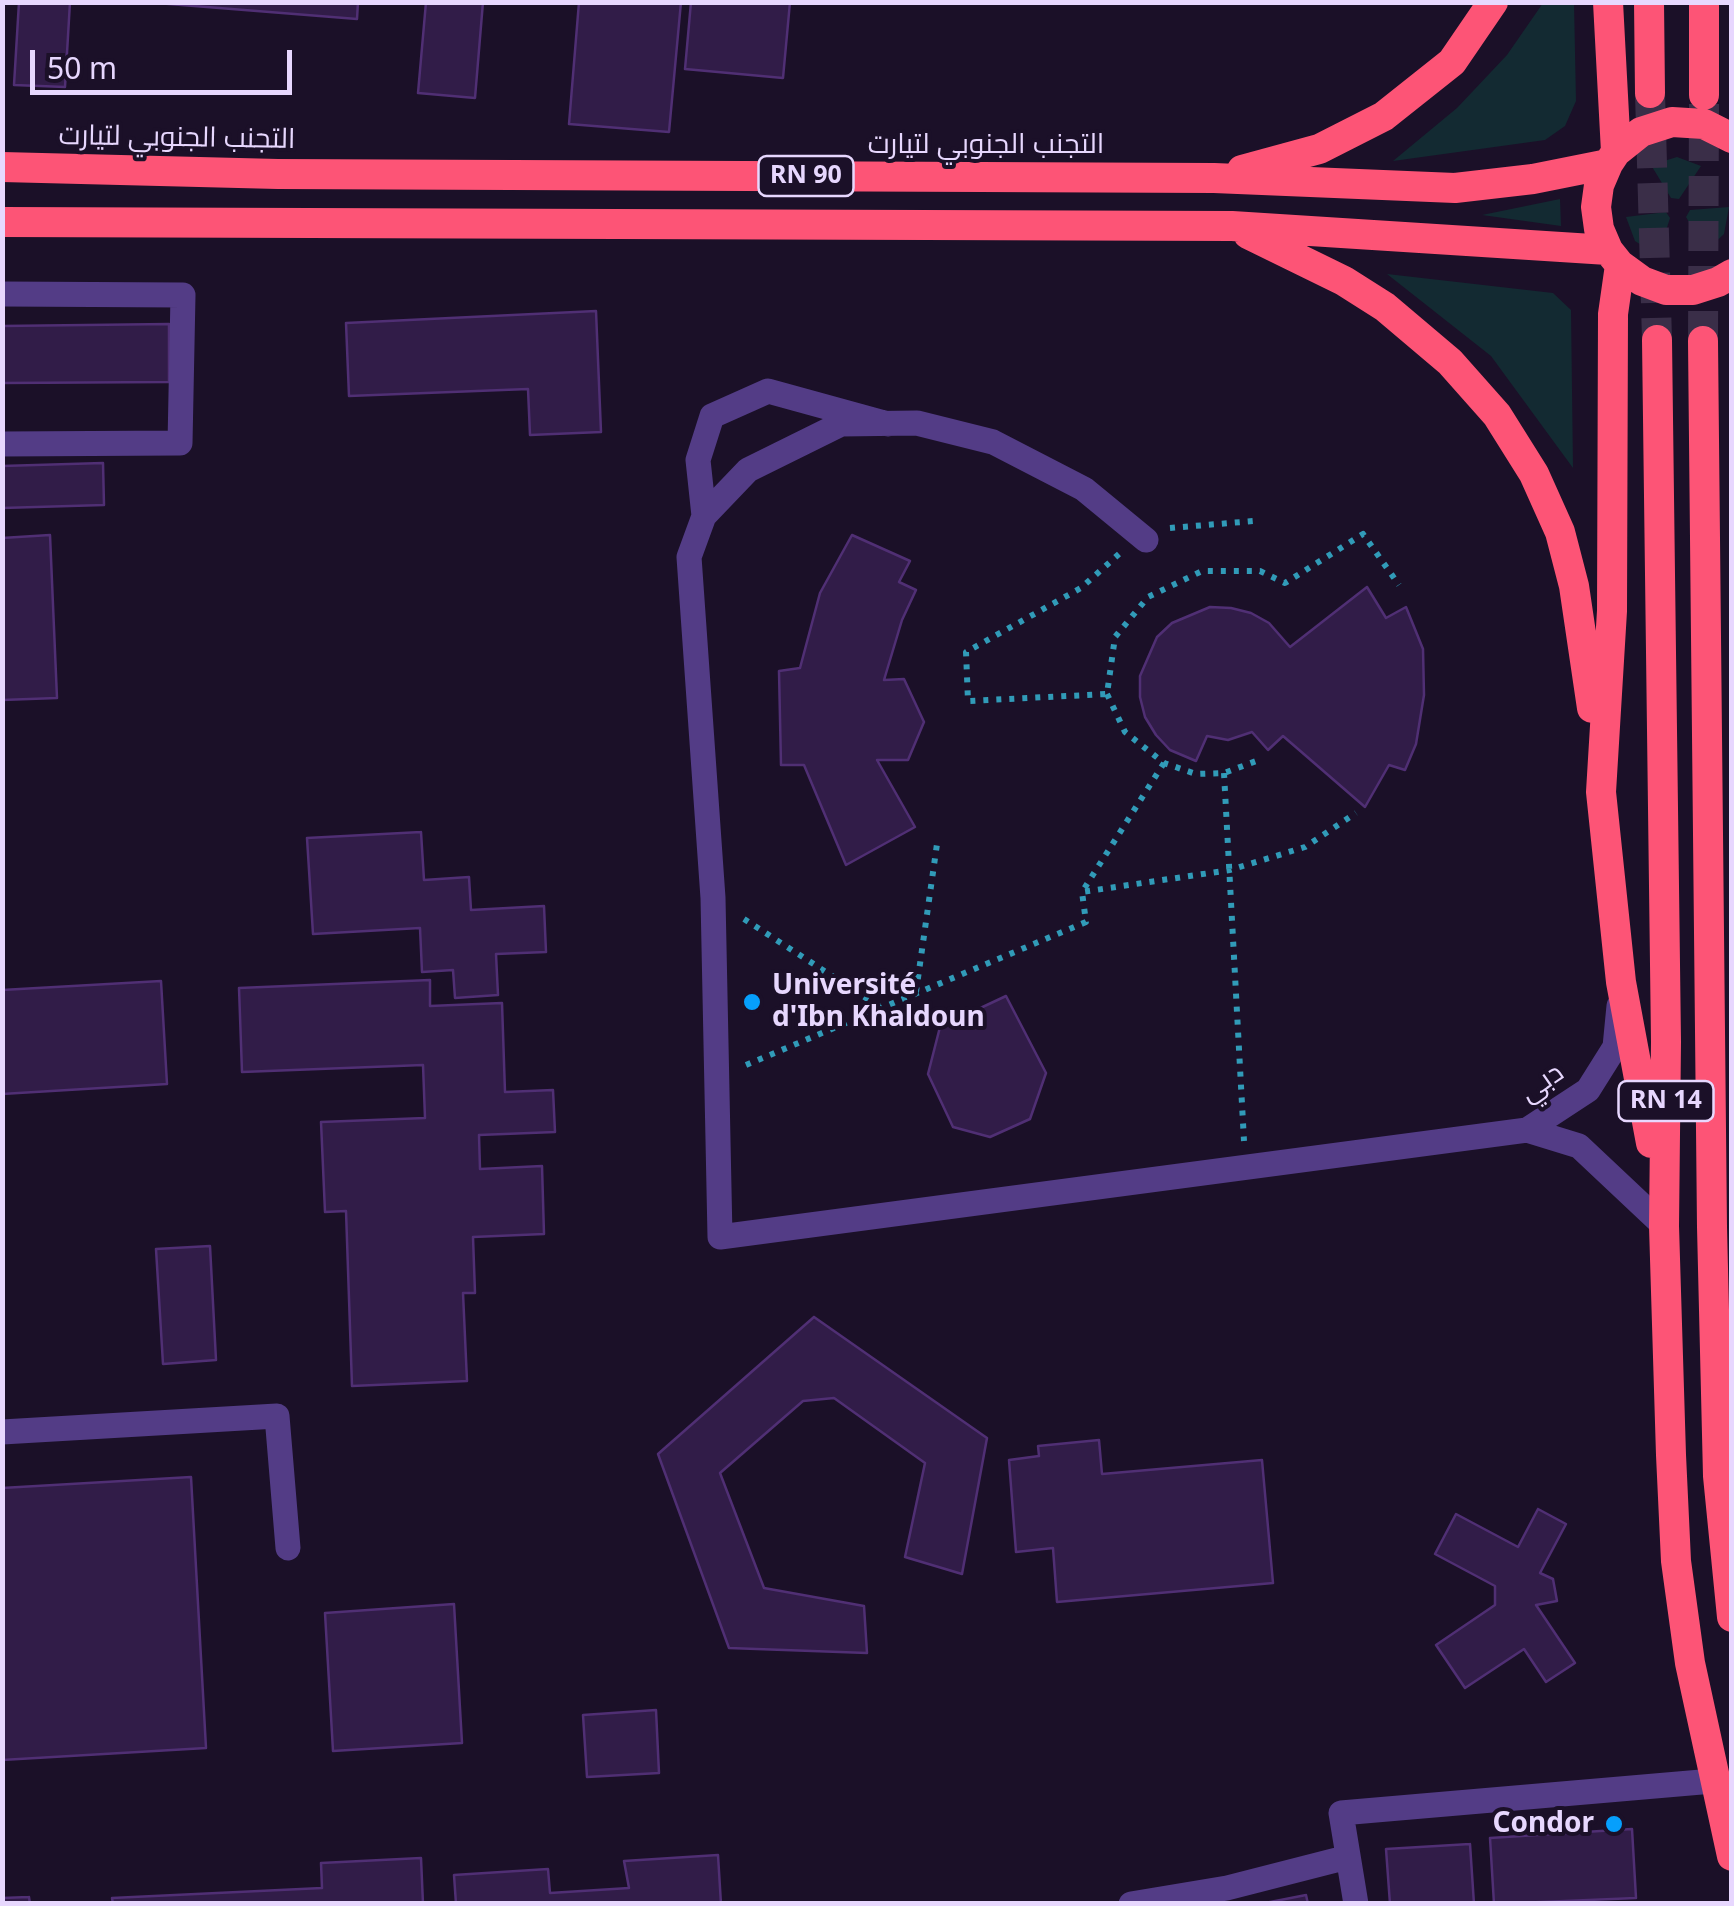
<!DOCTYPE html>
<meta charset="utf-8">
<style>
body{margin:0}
#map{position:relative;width:1734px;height:1906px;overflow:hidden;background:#1b1028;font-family:"Noto Sans",sans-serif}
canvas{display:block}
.frame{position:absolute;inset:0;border:5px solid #e7d7fe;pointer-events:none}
.scale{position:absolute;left:30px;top:50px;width:262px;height:45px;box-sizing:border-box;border:5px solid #e7d7fe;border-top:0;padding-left:12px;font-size:30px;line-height:35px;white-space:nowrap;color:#e7d7fe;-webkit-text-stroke:8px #1b1028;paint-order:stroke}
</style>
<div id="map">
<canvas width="1734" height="1906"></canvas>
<div class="frame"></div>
<div class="scale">50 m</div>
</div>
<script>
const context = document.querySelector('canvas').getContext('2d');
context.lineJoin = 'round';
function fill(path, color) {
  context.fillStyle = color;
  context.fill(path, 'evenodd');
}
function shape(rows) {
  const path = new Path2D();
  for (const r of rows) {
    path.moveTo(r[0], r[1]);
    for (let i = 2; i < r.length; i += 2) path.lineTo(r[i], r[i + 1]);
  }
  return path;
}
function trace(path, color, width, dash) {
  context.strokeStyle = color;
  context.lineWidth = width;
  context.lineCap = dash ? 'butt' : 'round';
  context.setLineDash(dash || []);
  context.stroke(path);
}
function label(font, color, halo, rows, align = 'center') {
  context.font = font + ' "Noto Sans",Cairo,sans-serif';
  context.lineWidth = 8;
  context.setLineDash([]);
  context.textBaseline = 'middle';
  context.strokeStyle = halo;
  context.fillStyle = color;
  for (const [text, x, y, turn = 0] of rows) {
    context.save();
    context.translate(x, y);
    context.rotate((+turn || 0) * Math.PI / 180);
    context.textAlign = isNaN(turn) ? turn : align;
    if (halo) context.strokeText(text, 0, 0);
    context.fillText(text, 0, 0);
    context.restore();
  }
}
fill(shape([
 [1543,3,1574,3,1576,101,1565,126,1545,140,1393,161,1457,108,1507,55],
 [1677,157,1701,166,1679,199,1671,198,1651,165],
 [1560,199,1561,226,1482,215],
 [1729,207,1724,234,1706,251,1686,217,1690,210],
 [1666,212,1670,218,1658,256,1635,241,1626,217],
 [1387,274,1553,293,1571,310,1573,468,1491,356]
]), '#132a32');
const building = shape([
 [19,2,70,2,65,87,14,85,19,2],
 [144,2,358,2,357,19,144,2],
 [426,2,483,2,475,98,418,93,426,2],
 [579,2,681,2,669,132,569,124,579,2],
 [691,2,790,2,783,78,685,69,691,2],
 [596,311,601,432,530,435,528,389,349,396,346,323,596,311],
 [169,324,169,382,2,383,2,326,169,324],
 [103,463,104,505,2,508,2,466,103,463],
 [50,535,57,698,2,700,2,538,50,535],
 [852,535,910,561,899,582,916,590,902,620,884,680,904,679,924,722,908,760,877,760,915,827,846,865,804,765,781,765,779,671,800,668,820,593,852,535],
 [1367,587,1386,618,1406,607,1423,649,1424,695,1416,744,1405,770,1389,765,1365,807,1283,736,1268,750,1252,732,1228,740,1207,736,1196,761,1170,750,1156,735,1145,717,1140,697,1140,676,1157,637,1172,623,1210,607,1231,608,1251,613,1269,623,1290,647,1367,587],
 [421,832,424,880,469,877,471,910,544,906,546,952,496,954,498,995,455,998,453,970,422,972,420,928,313,934,307,838,421,832],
 [430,980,430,1006,502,1003,505,1092,553,1090,555,1132,479,1135,480,1169,542,1166,544,1234,473,1237,475,1293,463,1293,467,1381,352,1386,346,1211,325,1212,321,1122,425,1118,423,1065,242,1072,239,988,430,980],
 [161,981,167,1084,2,1094,2,990,161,981],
 [1006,996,1046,1073,1030,1119,990,1137,953,1127,928,1074,940,1027,1006,996],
 [210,1246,216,1360,163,1364,156,1249,210,1246],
 [814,1317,987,1438,962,1574,905,1557,925,1463,834,1398,803,1401,720,1473,764,1588,864,1606,867,1653,729,1648,658,1454,814,1317],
 [1099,1440,1102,1474,1262,1460,1273,1583,1057,1602,1053,1548,1016,1552,1009,1460,1039,1456,1038,1446,1099,1440],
 [191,1477,206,1748,2,1760,2,1488,191,1477],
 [1538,1509,1566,1524,1540,1573,1553,1579,1557,1601,1536,1605,1575,1663,1546,1682,1524,1649,1465,1688,1436,1645,1495,1605,1495,1586,1435,1554,1456,1514,1518,1547,1538,1509],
 [454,1604,462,1743,333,1751,325,1613,454,1604],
 [656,1710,659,1773,587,1777,583,1715,656,1710],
 [1632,1829,1636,1898,1494,1904,1490,1838,1632,1829],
 [1470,1844,1474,1904,1390,1904,1386,1849,1470,1844],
 [718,1855,721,1904,456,1904,454,1875,548,1869,550,1893,629,1888,624,1861,718,1855],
 [421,1858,423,1904,113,1904,112,1898,322,1888,321,1863,421,1858],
 [1306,1895,1308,1904,1260,1904,1306,1895],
 [29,1897,30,1904,2,1904,2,1898,29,1897]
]);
fill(building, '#311c48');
trace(building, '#502f74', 2.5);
trace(shape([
 [1650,93,1657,340],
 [1703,341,1704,104]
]), '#3a2e48', 30, [30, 15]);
trace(shape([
 [1170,528,1254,521],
 [1119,554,1081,588,966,652,968,701,1107,694,1115,637,1148,597,1202,571,1260,571,1285,583,1363,534,1399,585],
 [1107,694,1125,732,1164,763,1196,774,1224,773,1259,760],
 [1164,763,1082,892,1230,870,1305,847,1356,813],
 [1224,773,1244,1141],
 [744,919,880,1007],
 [916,992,937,844],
 [746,1065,1086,922,1082,892]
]), '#319bb8', 6, [5, 8]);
trace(shape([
 [2,294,183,295,180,443,2,444],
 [888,424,768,391,712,416,698,460,704,516,689,557,713,898,720,1237,1527,1130],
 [704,516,748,470,841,424,917,423,993,442,1084,489,1146,540],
 [1619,1006,1615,1047,1588,1090,1527,1130,1579,1146,1664,1226],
 [2,1432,277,1416,288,1548],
 [1131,1904,1227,1888,1348,1857],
 [1356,1904,1341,1813,1713,1781]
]), '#533c86', 25);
trace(shape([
 [1608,2,1616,152],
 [1649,2,1650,93],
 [1704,2,1704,95],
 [1732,138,1704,124,1672,122,1641,132,1616,152,1608,164,1599,185,1596,207,1599,229,1608,250,1620,265,1642,281,1666,290,1693,290,1718,282,1732,274],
 [2,167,278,174,1214,178,1455,188,1533,179,1608,164],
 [1242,170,1319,149,1384,116,1452,62,1493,2],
 [2,222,1232,226,1608,250],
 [1248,234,1344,281,1385,307,1450,362,1497,415,1534,474,1560,532,1574,586,1592,708],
 [1620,265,1613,314,1612,611,1601,792,1621,982,1651,1143],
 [1657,340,1666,1042,1664,1226,1671,1455,1676,1561,1690,1663,1732,1856],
 [1703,341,1712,1227,1718,1476,1732,1617]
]), '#fd5476', 30);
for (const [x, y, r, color] of [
 [752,1002,10,"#069ffc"],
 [1614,1824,10,"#069ffc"]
]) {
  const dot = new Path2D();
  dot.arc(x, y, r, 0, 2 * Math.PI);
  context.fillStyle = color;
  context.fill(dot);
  trace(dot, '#1b1028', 4);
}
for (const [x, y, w] of [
 [806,176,95],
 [1666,1101,95]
]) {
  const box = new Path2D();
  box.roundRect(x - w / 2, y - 20, w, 40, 8);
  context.fillStyle = '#1b1028';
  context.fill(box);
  trace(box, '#e7d7fe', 2.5);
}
label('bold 25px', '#e7d7fe', null, [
 ["RN 90",806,176],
 ["RN 14",1666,1101]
]);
label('28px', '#e7d7fe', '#1b1028', [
 ["التجنب الجنوبي لتيارت",177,138,1],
 ["التجنب الجنوبي لتيارت",986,145],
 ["دبي",1542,1083,-35]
]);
label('bold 28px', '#e7d7fe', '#1b1028', [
 ["Université",772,986],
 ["d'Ibn Khaldoun",772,1018],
 ["Condor",1594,1824,"right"]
], 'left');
</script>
